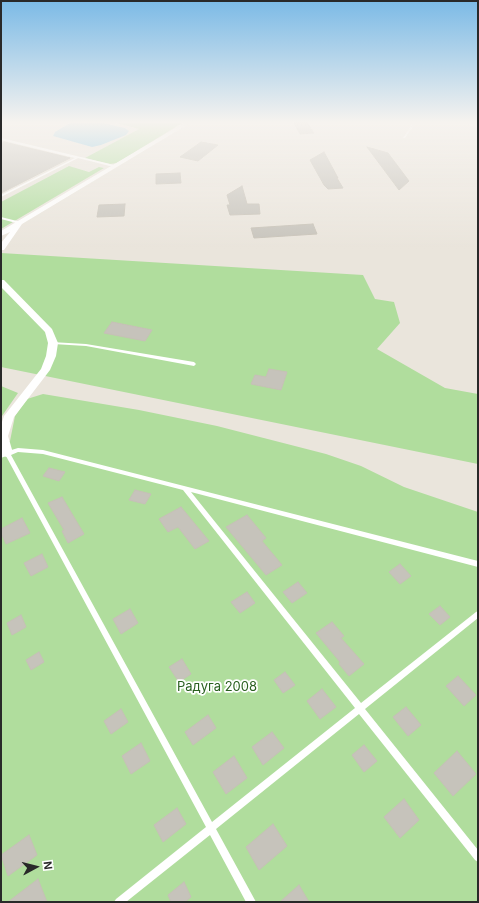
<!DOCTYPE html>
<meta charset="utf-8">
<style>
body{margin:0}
#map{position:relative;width:479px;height:903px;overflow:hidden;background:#eae5dc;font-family:Inter,sans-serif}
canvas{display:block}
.frame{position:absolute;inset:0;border:2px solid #292929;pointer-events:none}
.north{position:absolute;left:16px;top:847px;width:40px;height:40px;-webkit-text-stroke:3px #fff;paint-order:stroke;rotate:83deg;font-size:11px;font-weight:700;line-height:16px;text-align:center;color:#292929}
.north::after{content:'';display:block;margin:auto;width:14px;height:18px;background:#292929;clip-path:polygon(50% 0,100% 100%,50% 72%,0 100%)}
</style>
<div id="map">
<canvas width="479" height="903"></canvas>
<div class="frame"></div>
<div class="north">N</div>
</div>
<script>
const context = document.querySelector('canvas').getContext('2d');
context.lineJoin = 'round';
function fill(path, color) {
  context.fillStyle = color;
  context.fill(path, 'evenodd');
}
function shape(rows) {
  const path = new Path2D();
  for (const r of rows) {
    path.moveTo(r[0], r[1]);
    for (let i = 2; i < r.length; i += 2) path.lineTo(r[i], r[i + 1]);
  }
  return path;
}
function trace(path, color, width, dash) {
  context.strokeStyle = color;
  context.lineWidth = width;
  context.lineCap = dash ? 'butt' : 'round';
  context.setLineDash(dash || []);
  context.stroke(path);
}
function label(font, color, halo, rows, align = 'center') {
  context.font = font + ' Inter,sans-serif';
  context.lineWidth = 3.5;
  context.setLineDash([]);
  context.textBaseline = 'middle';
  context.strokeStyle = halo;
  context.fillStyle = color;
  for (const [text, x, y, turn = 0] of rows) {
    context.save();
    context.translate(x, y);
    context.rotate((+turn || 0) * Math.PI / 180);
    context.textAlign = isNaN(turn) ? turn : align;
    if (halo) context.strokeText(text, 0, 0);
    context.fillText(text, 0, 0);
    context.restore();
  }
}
fill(shape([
 [116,123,182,123,117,163,110,164,85,158,139,129],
 [69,166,89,172,99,167,104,168,1,229,1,202],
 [1,253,363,275,375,299,394,302,400,323,377,349,445,388,478,394,478,464,1,367],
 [1,386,18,393,2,416,1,421],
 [43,394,139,410,217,426,326,454,361,466,404,487,478,512,478,902,1,902,1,448,10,441,15,416,27,399]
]), '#b0dd9d');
fill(shape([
 [70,123,103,123,125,128,129,131,126,135,101,145,92,147,53,136,55,132]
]), '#78c2e4');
const building = shape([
 [294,123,307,123,314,133,300,134,294,123],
 [4,142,70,158,1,193,1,144,4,142],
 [201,142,218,145,198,161,180,157,201,142],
 [367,147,388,153,409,181,399,190,367,147],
 [324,152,338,178,337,178,343,188,328,189,324,185,310,160,324,152],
 [180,173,181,183,156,184,156,174,180,173],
 [242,186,247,204,259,204,260,214,230,215,227,205,230,205,227,195,242,186],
 [125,204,124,216,97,217,99,205,125,204],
 [313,224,317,234,254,238,251,228,313,224],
 [112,322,152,330,145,341,104,333,112,322],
 [269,369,287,372,281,390,251,384,255,375,266,377,269,369],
 [49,468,65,472,59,481,43,476,49,468],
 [135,490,151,494,145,504,129,500,135,490],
 [62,497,84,534,68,543,62,531,64,530,48,503,62,497],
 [181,507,209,541,195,549,178,527,168,532,159,519,181,507],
 [247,515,266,538,262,541,282,565,266,575,226,527,247,515],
 [22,518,30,533,6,544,1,533,1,529,22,518],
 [42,554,48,567,31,576,24,563,42,554],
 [400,564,411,576,400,584,389,572,400,564],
 [298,582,307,593,292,603,283,592,298,582],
 [247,592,255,603,240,613,231,602,247,592],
 [440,606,450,617,440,625,429,614,440,606],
 [130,609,138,623,121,634,113,619,130,609],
 [21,615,26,627,12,635,7,623,21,615],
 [332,622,344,636,341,638,364,664,349,676,339,664,340,662,316,633,332,622],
 [39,652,44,662,31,670,26,660,39,652],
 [182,659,191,674,179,682,169,667,182,659],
 [285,672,295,685,283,693,274,680,285,672],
 [458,676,476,695,464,706,446,686,458,676],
 [322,689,336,707,320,719,307,701,322,689],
 [406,707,421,725,408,736,393,717,406,707],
 [121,709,128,722,111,734,104,721,121,709],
 [208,715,216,728,193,745,185,732,208,715],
 [272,732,284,748,263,765,252,747,272,732],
 [141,743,150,761,131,774,122,756,141,743],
 [364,745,377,761,364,772,352,755,364,745],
 [457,751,476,774,453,796,434,773,457,751],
 [234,756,247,778,226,794,213,772,234,756],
 [404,799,419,820,400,838,384,817,404,799],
 [177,808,186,824,163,842,154,825,177,808],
 [273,824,287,846,259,870,246,847,273,824],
 [29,835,37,855,8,876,1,855,29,835],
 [38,879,47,902,8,902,38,879],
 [184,882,191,897,185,902,171,902,168,895,184,882],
 [299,885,309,902,280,902,299,885]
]);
fill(building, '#c6c3bb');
trace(building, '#c6c1b6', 1);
fill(shape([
 [412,123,414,123,414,125,405,138,403,138,412,125,412,123],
 [1,138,114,165,115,166,114,167,78,158,1,197,1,195,75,158,1,140,1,138],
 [1,217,21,222,22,223,20,224,1,219,1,217],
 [51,342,86,344,194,362,196,364,194,366,86,346,53,344,51,343,51,342],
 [18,448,43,450,478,561,478,567,191,492,361,703,476,612,478,611,478,618,365,709,478,850,478,862,475,860,359,714,216,829,256,902,246,902,210,835,126,902,114,902,116,899,206,827,6,456,1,458,1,454,5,452,18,448],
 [18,452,43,454,183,490,355,708,212,822,11,455,18,452]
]), '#fff');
fill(shape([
 [184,123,190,123,22,224,4,250,1,250,1,243,10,232,1,236,1,231,184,123],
 [468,123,478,123,478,127,468,124,468,123],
 [1,280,4,280,52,329,58,343,56,356,50,370,14,417,8,436,13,453,7,457,3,456,1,451,1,425,4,416,41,369,46,356,48,343,45,332,1,287,1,280]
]), '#fff');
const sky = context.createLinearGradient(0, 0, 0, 249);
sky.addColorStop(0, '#7bbae6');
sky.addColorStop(0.49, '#f6f3ef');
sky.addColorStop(1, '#f6f3ef00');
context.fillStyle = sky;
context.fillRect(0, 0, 479, 249);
label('13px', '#2a6020', '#fff', [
 ["Радуга 2008",217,687]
]);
</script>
